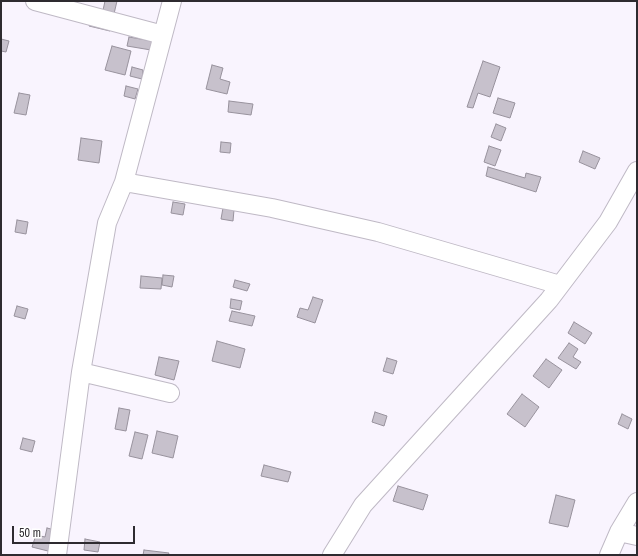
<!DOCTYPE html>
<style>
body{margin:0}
#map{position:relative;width:638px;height:556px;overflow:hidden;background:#f9f4fe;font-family:"Archivo Narrow",sans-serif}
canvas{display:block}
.frame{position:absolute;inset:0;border:2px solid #2e2b30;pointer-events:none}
.scale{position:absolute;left:12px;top:526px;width:123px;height:18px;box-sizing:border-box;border:2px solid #2e2b30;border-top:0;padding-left:5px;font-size:12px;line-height:14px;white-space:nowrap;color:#2e2b30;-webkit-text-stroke:3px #fff;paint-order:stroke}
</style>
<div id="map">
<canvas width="638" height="556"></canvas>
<div class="frame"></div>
<div class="scale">50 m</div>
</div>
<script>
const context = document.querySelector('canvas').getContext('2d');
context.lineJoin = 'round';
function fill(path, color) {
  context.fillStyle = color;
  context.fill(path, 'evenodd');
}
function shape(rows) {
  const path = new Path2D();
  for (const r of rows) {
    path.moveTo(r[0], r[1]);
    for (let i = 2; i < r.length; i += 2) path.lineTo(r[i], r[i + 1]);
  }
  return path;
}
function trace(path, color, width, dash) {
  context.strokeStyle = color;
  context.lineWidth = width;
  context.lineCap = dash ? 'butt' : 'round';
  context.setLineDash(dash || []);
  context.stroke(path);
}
const building = shape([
 [105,1,117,1,110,31,89,26,93,12,102,15,105,1],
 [129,37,152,41,151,50,127,46,129,37],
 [1,39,9,41,6,52,1,51,1,39],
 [112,46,131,51,125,75,105,70,112,46],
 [483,61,500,67,490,97,478,93,473,108,467,107,483,61],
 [212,65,223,68,220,79,230,82,227,94,206,89,212,65],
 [132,67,143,70,142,79,130,76,132,67],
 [126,86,138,89,135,99,124,96,126,86],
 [19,93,30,95,26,115,14,113,19,93],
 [498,98,515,103,510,118,493,113,498,98],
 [229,101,253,104,251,115,228,112,229,101],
 [496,124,506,128,501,141,491,137,496,124],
 [81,138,102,141,99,163,78,160,81,138],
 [221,142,231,143,230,153,220,152,221,142],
 [489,146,501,150,495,166,484,162,489,146],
 [583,151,600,158,595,169,579,162,583,151],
 [488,167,525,178,526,173,541,177,536,192,486,176,488,167],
 [173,202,185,204,183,215,171,213,173,202],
 [223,208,234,210,233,221,221,219,223,208],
 [17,220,28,222,26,234,15,232,17,220],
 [163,275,174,276,172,287,162,285,163,275],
 [141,276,162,278,161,289,140,288,141,276],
 [235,280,250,284,247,291,233,287,235,280],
 [313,297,323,300,315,323,297,317,300,308,308,310,313,297],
 [231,299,242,301,240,310,230,308,231,299],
 [17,306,28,309,25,319,14,316,17,306],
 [232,311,255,316,252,326,229,321,232,311],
 [574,322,592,333,585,344,568,333,574,322],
 [217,341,245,349,240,368,212,361,217,341],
 [569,343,578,349,573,357,581,362,576,369,558,358,569,343],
 [159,357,179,361,174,380,155,375,159,357],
 [387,358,397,361,393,374,383,371,387,358],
 [546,359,562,370,549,388,533,376,546,359],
 [522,394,539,407,525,427,507,414,522,394],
 [119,408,130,410,126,431,115,429,119,408],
 [375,412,387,416,384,426,372,422,375,412],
 [622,414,632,419,628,429,618,424,622,414],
 [157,431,178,436,173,458,152,453,157,431],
 [135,432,148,435,142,459,129,456,135,432],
 [23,438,35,441,32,452,20,449,23,438],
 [264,465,291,472,288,482,261,476,264,465],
 [398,486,428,495,423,510,393,501,398,486],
 [556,495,575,500,568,527,549,523,556,495],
 [47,528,66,533,60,554,32,547,36,535,45,537,47,528],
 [85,539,100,542,98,552,84,550,85,539],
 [144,550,169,553,168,555,143,555,144,550]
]);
fill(building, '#c7c1cc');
trace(building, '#98929d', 1);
const minor = shape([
 [35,1,163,35],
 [124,182,272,208,378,232,560,285],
 [81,372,170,393],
 [619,532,637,536],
 [57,555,81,372,107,223,124,182,172,1],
 [332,555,363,505,549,300,608,222,637,171],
 [609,555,619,532,637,502]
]);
trace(minor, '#bfb9c5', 20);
trace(minor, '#fff', 18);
</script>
